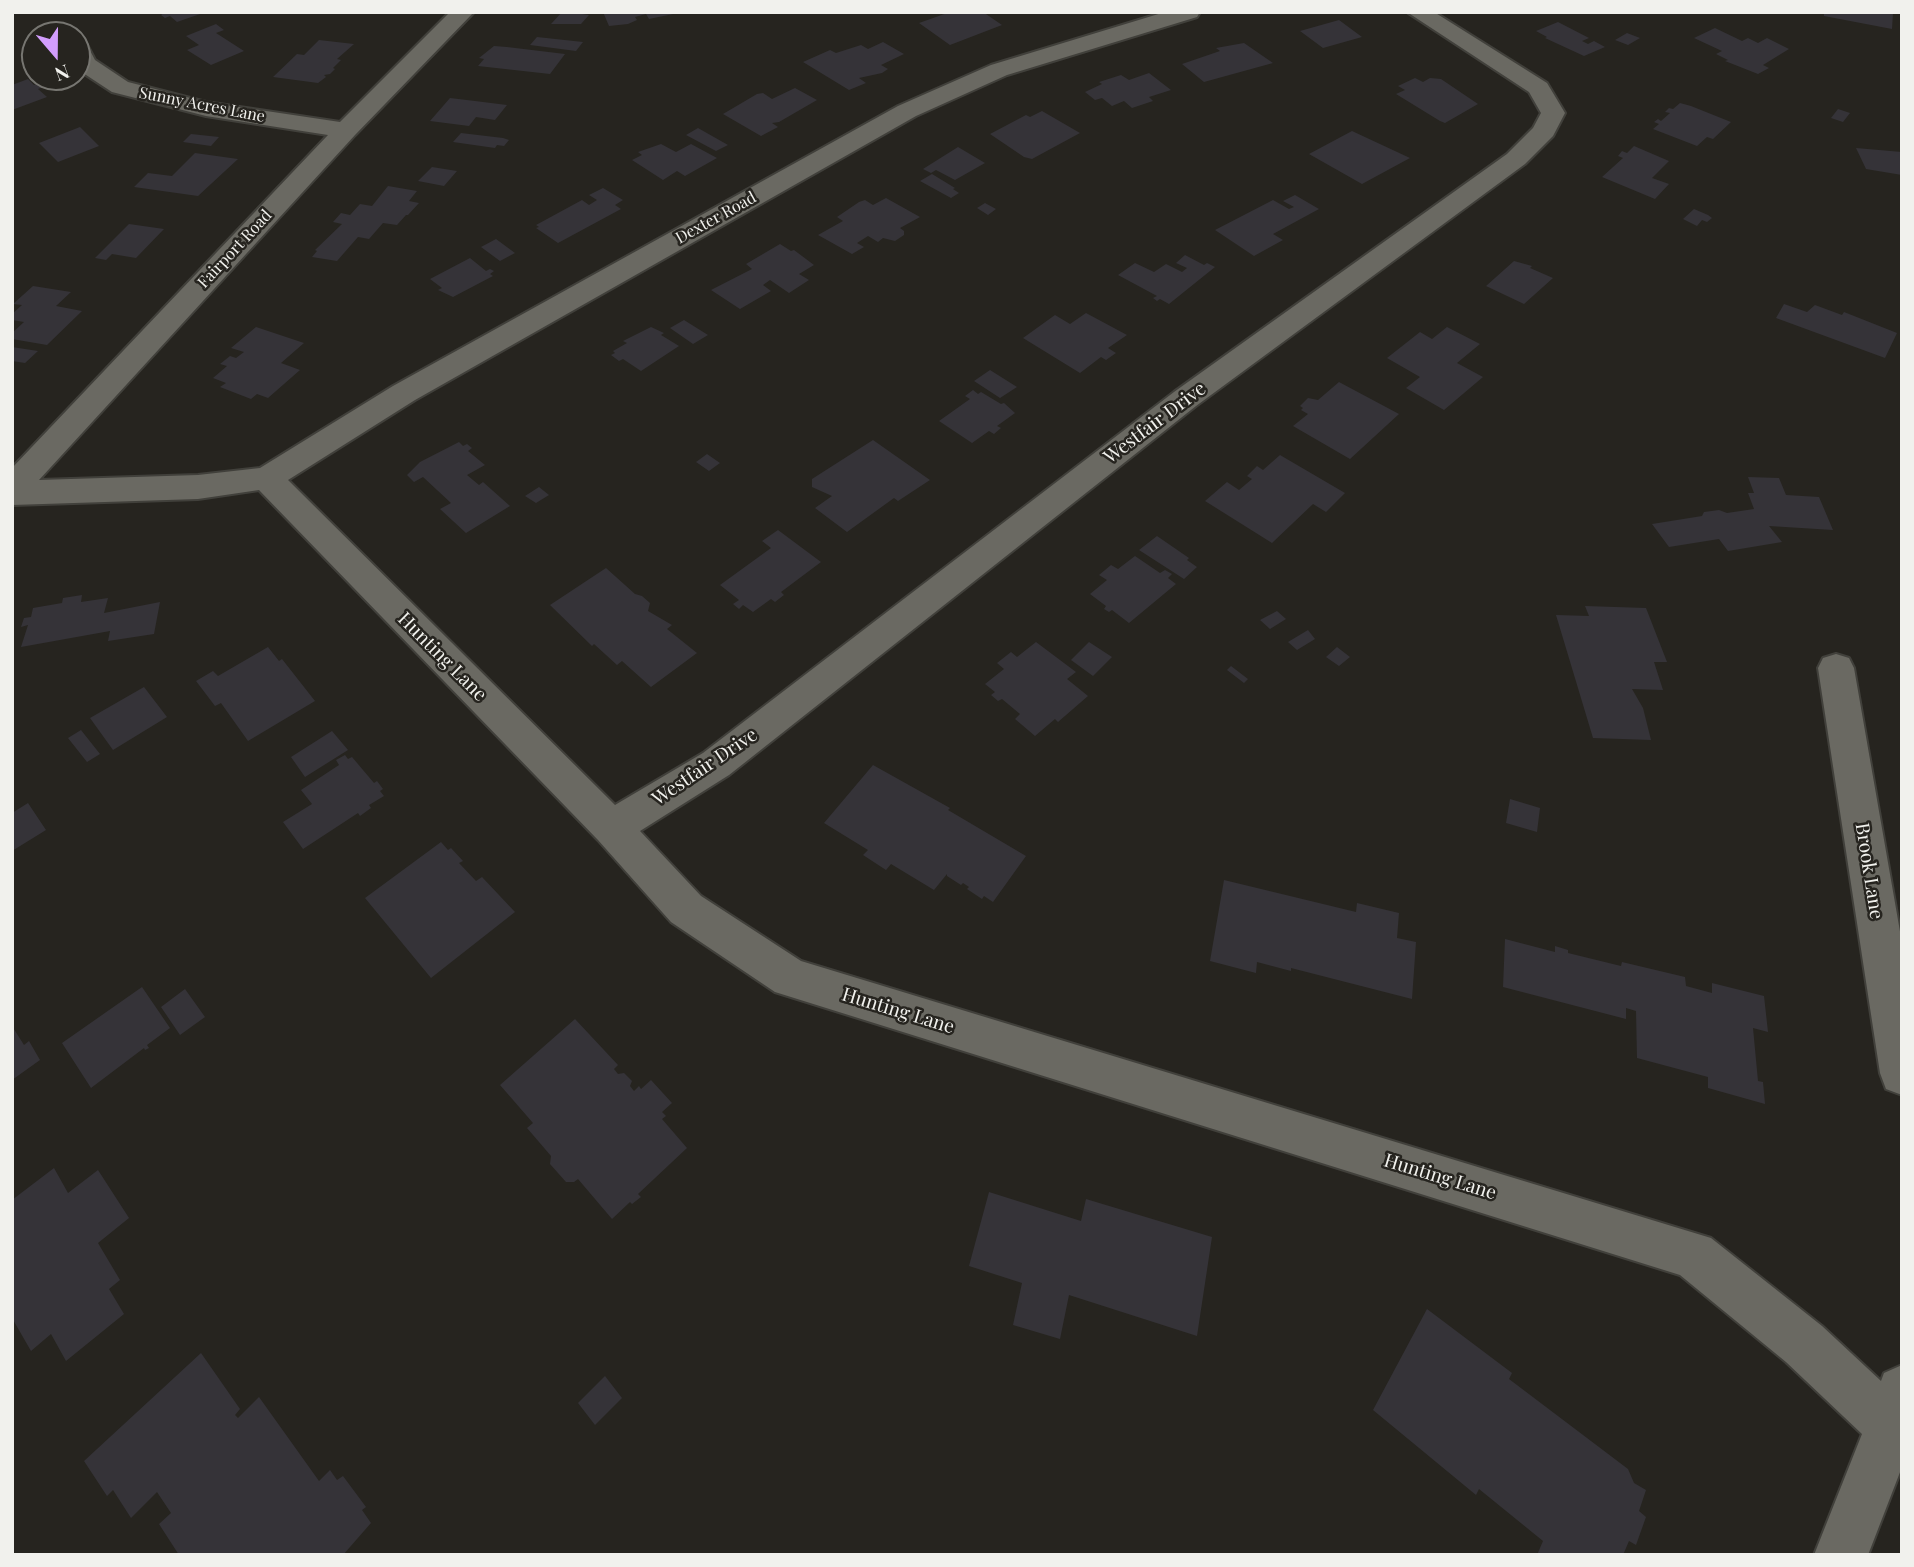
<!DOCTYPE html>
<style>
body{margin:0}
#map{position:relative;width:1914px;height:1567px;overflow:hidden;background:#26241f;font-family:"Playfair Display",serif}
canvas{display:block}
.frame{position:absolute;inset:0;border:14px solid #f1f1ed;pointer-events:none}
.north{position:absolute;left:21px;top:21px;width:70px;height:70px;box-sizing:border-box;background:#26241f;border:2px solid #777671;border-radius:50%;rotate:160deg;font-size:19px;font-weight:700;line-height:28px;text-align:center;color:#f1f1ed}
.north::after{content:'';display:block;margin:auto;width:24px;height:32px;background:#d29dfd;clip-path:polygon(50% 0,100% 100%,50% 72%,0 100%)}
</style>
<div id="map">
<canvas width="1914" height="1567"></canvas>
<div class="frame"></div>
<div class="north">N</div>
</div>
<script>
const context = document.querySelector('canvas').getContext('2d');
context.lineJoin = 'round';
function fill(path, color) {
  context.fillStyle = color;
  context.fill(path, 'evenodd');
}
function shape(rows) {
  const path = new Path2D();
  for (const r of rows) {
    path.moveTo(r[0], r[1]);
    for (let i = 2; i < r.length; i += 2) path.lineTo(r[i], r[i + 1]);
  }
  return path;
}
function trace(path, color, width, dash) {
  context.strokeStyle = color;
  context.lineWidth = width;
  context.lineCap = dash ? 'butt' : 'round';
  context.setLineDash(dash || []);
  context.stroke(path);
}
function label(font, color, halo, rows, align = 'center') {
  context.font = font + ' "Playfair Display",serif';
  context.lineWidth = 5;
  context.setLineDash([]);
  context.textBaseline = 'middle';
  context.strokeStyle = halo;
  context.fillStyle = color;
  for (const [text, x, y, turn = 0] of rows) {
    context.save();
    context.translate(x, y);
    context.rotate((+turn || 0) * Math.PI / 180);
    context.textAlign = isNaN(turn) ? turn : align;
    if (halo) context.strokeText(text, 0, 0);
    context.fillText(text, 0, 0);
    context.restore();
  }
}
fill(shape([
 [165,12,203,12,203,13,177,22,170,16,165,18,161,15],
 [562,12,569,12,589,15,581,24,551,24],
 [603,12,678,12,678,13,649,19,646,14,635,17,637,20,628,24,609,26],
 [950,12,983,12,1002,25,950,45,919,23],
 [1824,12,1893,13,1892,29,1824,16],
 [1339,20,1362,37,1323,48,1300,31],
 [1558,22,1589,38,1582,41,1588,44,1594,41,1605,47,1584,56,1545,38,1547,37,1536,31],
 [216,24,224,30,216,33,244,51,211,65,187,50,199,45,186,36],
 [1715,28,1742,41,1748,38,1758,43,1767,38,1789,49,1763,65,1769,68,1758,74,1725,61,1728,60,1716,54,1722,51,1694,38],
 [1627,33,1640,38,1628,45,1615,40],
 [537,37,583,42,576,51,530,45],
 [319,40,354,44,337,59,341,60,333,68,335,69,330,74,324,75,326,77,318,83,273,77,297,54,304,55],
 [883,42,904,54,881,65,888,69,882,73,859,78,866,83,849,90,803,62,830,50,836,53,861,45,868,49],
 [1244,43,1273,63,1204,82,1182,64,1220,51,1216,48],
 [494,46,507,47,565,54,550,74,478,66,484,59,479,58],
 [1149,73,1171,90,1149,97,1153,101,1132,108,1124,101,1112,106,1102,98,1095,100,1085,92,1102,84,1099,82,1121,75,1129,80],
 [1415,78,1423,82,1430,78,1441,79,1478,104,1445,123,1440,121,1396,94,1405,90,1398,86],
 [28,79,34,85,39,83,43,87,38,89,47,97,12,110,12,85],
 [795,88,817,100,779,122,772,123,778,127,761,136,723,114,757,94,763,93,772,99],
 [450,98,475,101,507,105,495,120,476,117,469,126,430,121],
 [1680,103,1691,106,1731,122,1713,139,1707,137,1697,146,1653,129,1659,124,1654,122,1658,119,1661,121,1670,113,1665,112,1669,108,1673,109],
 [1838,109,1850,113,1843,122,1831,118],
 [1042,111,1080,133,1032,159,1024,157,990,134,1026,115,1030,117],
 [80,127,99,146,58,162,39,143],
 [698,128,728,145,716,151,686,135],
 [1352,131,1410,158,1362,184,1309,154],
 [461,133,503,138,509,140,504,146,497,145,495,148,453,142],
 [191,134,219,137,211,146,183,142],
 [661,144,676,152,691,144,717,158,685,176,677,171,663,180,632,160,642,155,638,152],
 [1634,146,1669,161,1652,178,1669,184,1655,199,1602,177,1623,158,1618,156,1622,151,1627,153],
 [958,147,985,163,955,180,936,170,931,173,923,169],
 [1856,148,1902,152,1902,175,1866,169],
 [195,153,238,159,198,196,134,187,148,173,172,176],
 [432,167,457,171,444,186,418,181],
 [932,174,955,188,953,189,959,193,951,198,920,181],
 [388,186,417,191,409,201,419,203,408,215,406,215,397,225,383,223,369,239,358,237,337,261,312,257,317,251,315,250,342,224,333,222,341,213,350,215,360,204,372,206],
 [603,188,623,200,615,205,621,209,558,243,536,228,539,227,536,225,582,200,589,205,597,200,589,195],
 [1295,195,1319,209,1273,234,1283,240,1254,256,1215,230,1273,200,1289,209,1294,207,1283,201],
 [886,198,920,217,900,228,904,231,904,235,895,241,883,238,878,242,868,236,857,243,864,247,852,254,818,235,843,221,837,217,859,202,865,200,873,205],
 [985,203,996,209,988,215,977,208],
 [1694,209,1708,215,1712,218,1707,222,1702,220,1697,226,1683,219],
 [129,224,164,229,136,258,112,254,106,260,95,258],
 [496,239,515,253,500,261,481,247],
 [780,244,791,251,794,250,814,265,799,274,809,280,789,293,770,280,763,285,771,291,740,309,711,290,752,269,746,264],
 [1185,255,1204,265,1207,263,1215,267,1169,304,1160,299,1157,301,1153,298,1157,296,1118,275,1135,263,1154,272,1166,264,1182,272,1187,268,1176,263],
 [470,258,486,271,490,269,494,271,490,274,493,276,453,297,438,290,442,288,430,279],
 [1514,261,1532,266,1530,268,1553,278,1524,304,1486,286],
 [33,286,71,292,56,306,82,311,47,345,12,339,12,333,24,322,12,320,12,314,22,305,13,304],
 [1784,304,1807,312,1815,305,1842,315,1844,312,1897,333,1885,358,1776,318],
 [1086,313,1127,335,1108,348,1116,353,1106,360,1101,357,1080,373,1023,338,1055,315,1070,324],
 [684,320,708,335,693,344,670,328],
 [256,327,304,343,281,363,300,370,268,398,257,394,251,399,220,387,226,383,213,378,227,366,220,364,230,356,236,358,244,352,231,348],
 [651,327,664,333,661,335,679,346,641,371,623,359,619,361,611,355,615,353,613,351,627,343,623,341],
 [1447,327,1480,344,1457,363,1483,377,1444,410,1406,388,1420,377,1387,358,1420,332,1432,339],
 [12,347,38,351,25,363,12,361],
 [990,370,1017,387,1000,398,974,381],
 [1339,382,1399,414,1350,459,1293,426,1308,414,1301,410,1303,408,1300,406,1308,398,1318,400],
 [973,390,978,394,981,392,1001,404,1004,403,1015,413,997,426,1001,428,994,434,989,431,972,443,939,421,970,399,965,396],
 [873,440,930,480,898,501,894,498,847,532,815,508,832,496,812,487,812,479],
 [459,442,463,446,467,444,472,448,468,451,485,465,467,475,479,485,483,482,510,506,466,533,440,509,451,503,423,477,414,482,407,475,420,462],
 [707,454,720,463,709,471,696,462],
 [1280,455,1345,493,1326,512,1313,504,1272,543,1205,501,1227,482,1239,490,1252,479,1247,476,1257,466,1263,470],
 [1748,477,1779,478,1786,495,1819,497,1833,530,1769,526,1782,542,1728,551,1719,539,1669,547,1652,524,1702,516,1704,512,1719,510,1727,513,1754,509,1748,493,1754,493],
 [539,487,549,495,536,503,525,496],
 [778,530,821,562,781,592,784,595,775,602,771,599,753,612,743,605,739,609,733,604,739,600,720,585,771,548,762,541],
 [1157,536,1189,558,1187,560,1197,567,1184,579,1139,550],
 [1135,556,1160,573,1165,570,1172,574,1168,578,1176,584,1129,623,1112,610,1109,612,1104,609,1106,606,1090,594,1107,580,1099,575,1111,565,1118,569],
 [606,568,635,594,642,596,650,603,648,611,672,625,667,629,697,653,651,687,622,661,617,665,594,644,592,646,550,605],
 [82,595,81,602,108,598,104,613,160,602,154,634,108,641,110,631,21,647,28,625,21,627,24,618,31,617,33,608,62,603,63,598],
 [1585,606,1646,608,1667,662,1654,662,1663,690,1632,689,1643,708,1651,740,1593,738,1556,615,1589,616],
 [1277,611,1286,619,1270,629,1260,620],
 [1308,630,1315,639,1297,650,1288,642],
 [1036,642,1076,672,1067,679,1088,696,1058,722,1055,719,1035,736,1015,719,1020,714,1002,699,998,701,991,695,995,692,985,684,1004,669,997,663,1011,652,1017,657],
 [1089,642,1112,657,1093,676,1071,660],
 [268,647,279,661,282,659,315,701,248,741,221,703,215,706,196,681,213,671,218,676],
 [1337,647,1350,657,1339,666,1326,657],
 [1231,666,1248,679,1244,683,1227,670],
 [144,687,167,717,113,750,90,718],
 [81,730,100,754,87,762,68,738],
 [332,731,348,750,305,777,291,757],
 [345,755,348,759,352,757,374,783,377,781,383,789,380,791,384,796,369,805,371,808,360,816,358,813,303,849,283,822,312,804,301,790,339,765,336,760],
 [873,765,950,808,948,810,1026,856,993,902,984,896,982,899,967,889,969,887,963,883,961,885,947,876,947,874,934,890,891,864,886,870,863,855,868,850,824,823],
 [1510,799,1540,808,1537,832,1506,823],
 [28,803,46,830,12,851,12,813],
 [441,842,448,850,451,848,463,861,459,863,476,881,482,877,515,912,431,978,365,898],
 [1224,880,1356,912,1357,903,1399,913,1397,938,1416,942,1412,999,1291,968,1291,971,1257,962,1256,973,1210,961],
 [1505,939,1555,952,1555,946,1568,950,1568,953,1621,966,1622,962,1685,977,1686,986,1712,993,1712,983,1764,996,1768,1032,1753,1028,1758,1081,1763,1082,1765,1104,1708,1088,1708,1077,1637,1058,1636,1011,1626,1008,1626,1019,1503,987],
 [142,987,170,1028,147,1045,149,1048,145,1050,144,1048,91,1088,62,1043],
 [185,989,205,1017,180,1035,161,1007],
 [575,1019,618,1065,614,1069,618,1074,624,1073,632,1081,630,1086,634,1091,639,1086,641,1089,651,1080,672,1103,662,1112,666,1116,662,1119,687,1148,638,1194,641,1197,632,1204,630,1202,612,1219,578,1179,574,1182,566,1182,550,1164,551,1156,527,1128,533,1123,500,1085],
 [12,1026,24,1045,29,1041,40,1060,12,1080],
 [54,1168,68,1193,98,1170,129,1218,98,1243,120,1280,109,1289,124,1314,66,1361,51,1334,31,1351,12,1318,12,1200],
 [989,1192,1081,1221,1086,1199,1212,1237,1197,1336,1069,1295,1060,1339,1013,1325,1022,1283,969,1266],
 [1427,1309,1512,1373,1509,1379,1628,1469,1634,1483,1646,1490,1639,1511,1646,1517,1636,1545,1629,1541,1623,1555,1537,1555,1543,1541,1479,1489,1476,1495,1373,1410],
 [201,1353,240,1409,235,1415,238,1418,259,1397,319,1481,330,1470,337,1480,343,1476,366,1507,362,1510,371,1523,343,1555,179,1555,159,1524,171,1513,157,1492,131,1518,113,1490,107,1496,84,1461],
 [605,1376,622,1398,595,1425,578,1403]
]), '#353338');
const minor = shape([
 [450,12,474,12,355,135,39,480,198,475,260,468,393,386,898,106,991,65,1165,12,1200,12,1197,17,1007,75,916,116,415,400,288,480,615,805,703,753,1174,392,1507,154,1533,128,1541,113,1529,92,1407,12,1434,12,1547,83,1565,113,1553,136,1525,164,1196,406,729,775,640,831,701,896,801,961,1711,1238,1822,1326,1881,1381,1884,1373,1902,1365,1902,1467,1868,1555,1814,1555,1862,1434,1786,1362,1680,1275,775,992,671,922,598,840,259,490,198,499,12,505,12,468,328,135,206,116,112,92,77,69,77,39,85,41,95,60,128,82,206,102,340,122,450,12],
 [1836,654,1849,658,1854,668,1902,943,1902,1095,1886,1089,1880,1073,1818,668,1823,658,1836,654]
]);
trace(minor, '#41403b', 4);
fill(minor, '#6a6962');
label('16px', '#f1f1ed', '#26241f', [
 ["Sunny Acres Lane",202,105,11],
 ["Dexter Road",716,218,-29],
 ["Fairport Road",235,249,-47]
]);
label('19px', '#f1f1ed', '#26241f', [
 ["Westfair Drive",1155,423,-37],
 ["Hunting Lane",442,657,45],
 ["Westfair Drive",705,767,-34],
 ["Brook Lane",1869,871,81],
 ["Hunting Lane",898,1011,17],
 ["Hunting Lane",1440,1177,17]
]);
</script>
